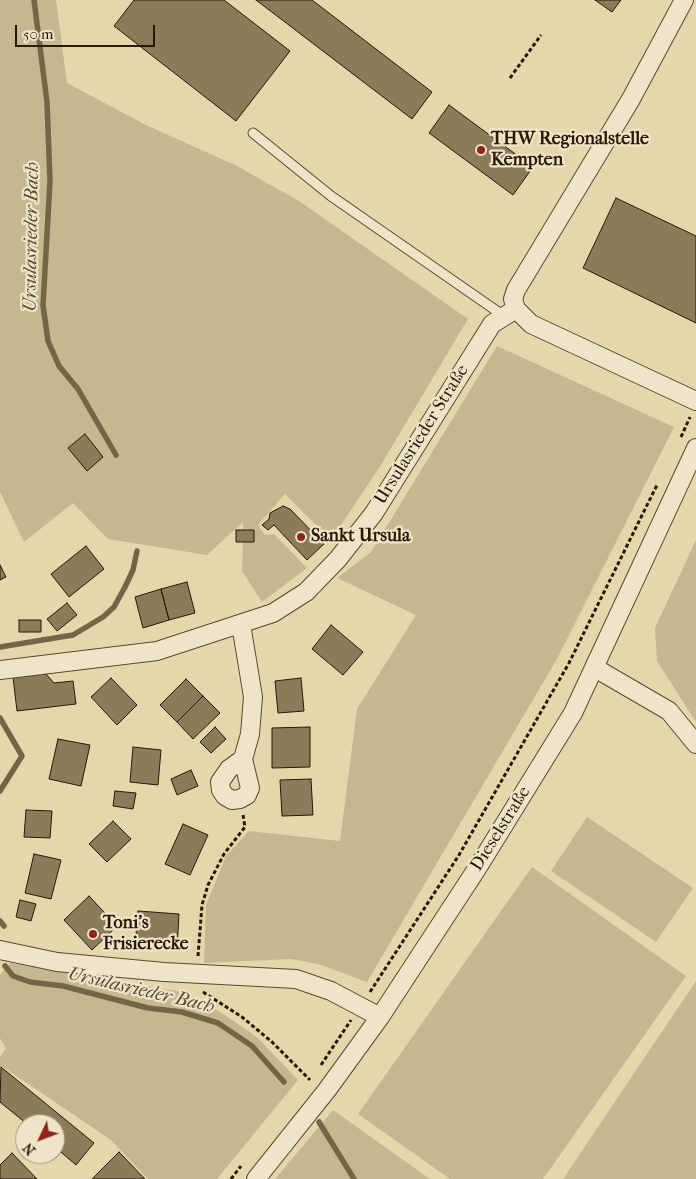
<!DOCTYPE html>
<meta charset="utf-8">
<style>
body{margin:0}
#map{position:relative;width:696px;height:1179px;overflow:hidden;background:#e5d7ac;font-family:"IM FELL French Canon",serif}
canvas{display:block}
.north{position:absolute;left:15px;top:1114px;width:50px;height:50px;box-sizing:border-box;background:#eee5c9;border:1px solid #a0937a;border-radius:50%;rotate:227deg;font-size:14px;font-weight:700;line-height:20px;text-align:center;color:#2b1803}
.north::after{content:'';display:block;margin:auto;width:18px;height:22px;background:#8f2418;clip-path:polygon(50% 0,100% 100%,50% 72%,0 100%)}
.scale{position:absolute;left:15px;top:25px;width:140px;height:22px;box-sizing:border-box;border:2px solid #2b1803;border-top:0;padding-left:6px;font-size:15px;line-height:18px;white-space:nowrap;color:#2b1803;-webkit-text-stroke:4px #eee5c9;paint-order:stroke}
</style>
<div id="map">
<canvas width="696" height="1179"></canvas>
<div class="north">N</div>
<div class="scale">50 m</div>
</div>
<script>
const context = document.querySelector('canvas').getContext('2d');
context.lineJoin = 'round';
function fill(path, color) {
  context.fillStyle = color;
  context.fill(path, 'evenodd');
}
function shape(rows) {
  const path = new Path2D();
  for (const r of rows) {
    path.moveTo(r[0], r[1]);
    for (let i = 2; i < r.length; i += 2) path.lineTo(r[i], r[i + 1]);
  }
  return path;
}
function trace(path, color, width, dash) {
  context.strokeStyle = color;
  context.lineWidth = width;
  context.lineCap = dash ? 'butt' : 'round';
  context.setLineDash(dash || []);
  context.stroke(path);
}
function label(font, color, halo, rows, align = 'center') {
  context.font = font + ' "IM FELL French Canon",serif';
  context.lineWidth = 4.5;
  context.setLineDash([]);
  context.textBaseline = 'middle';
  context.strokeStyle = halo;
  context.fillStyle = color;
  for (const [text, x, y, turn = 0] of rows) {
    context.save();
    context.translate(x, y);
    context.rotate((+turn || 0) * Math.PI / 180);
    context.textAlign = isNaN(turn) ? turn : align;
    if (halo) context.strokeText(text, 0, 0);
    context.fillText(text, 0, 0);
    context.restore();
  }
}
fill(shape([
 [0,0,56,0,67,83,146,125,237,166,299,201,468,319,379,468,331,540,285,494,258,525,265,535,274,534,307,568,262,602,242,571,243,542,236,542,236,530,243,529,243,522,207,555,108,539,73,503,24,542,0,492],
 [497,346,674,427,557,659,367,982,318,964,291,959,204,963,206,905,226,856,249,831,340,841,357,709,416,615,337,578,371,552],
 [696,540,696,722,657,661,655,628],
 [587,817,693,888,656,942,551,871],
 [532,867,686,976,543,1179,450,1179,358,1114],
 [10,963,183,992,222,1013,258,1038,298,1080,217,1179,148,1179,111,1140,0,1065,0,1057,6,1048,0,1038,0,975],
 [696,981,696,1179,563,1179],
 [333,1110,430,1179,275,1179]
]), '#c5b78f');
trace(shape([
 [34,0,47,102,50,181,43,305,48,341,59,366,78,389,116,455],
 [0,647,73,635,103,617,114,607,125,587,133,570,137,551],
 [0,718,22,756,0,791],
 [0,921,4,926],
 [5,966,13,976,30,982,63,986,148,1008,182,1012,218,1023,252,1046,284,1082],
 [319,1122,354,1179]
]), '#756446', 5.5);
const building = shape([
 [134,0,224,0,290,51,236,121,114,26,134,0],
 [256,0,312,0,432,92,412,119,256,0],
 [595,0,621,0,612,12,595,0],
 [449,105,533,167,513,195,429,133,449,105],
 [616,198,696,236,696,323,583,268,616,198],
 [85,434,103,457,87,471,68,448,85,434],
 [283,506,290,509,324,544,307,560,274,525,268,530,262,525,269,519,270,513,283,506],
 [236,530,254,530,254,542,236,542,236,530],
 [86,546,104,569,69,597,51,574,86,546],
 [0,565,6,577,0,580,0,565],
 [187,582,195,613,169,620,161,589,187,582],
 [161,589,169,620,143,628,135,597,161,589],
 [67,603,77,615,57,631,47,619,67,603],
 [19,620,41,620,41,632,19,632,19,620],
 [331,625,363,652,343,675,312,649,331,625],
 [46,674,54,683,73,681,76,704,17,711,13,677,46,674],
 [111,678,137,705,117,725,91,697,111,678],
 [301,678,304,711,278,713,275,681,301,678],
 [186,679,203,696,177,722,160,705,186,679],
 [203,696,220,713,193,739,177,722,203,696],
 [215,727,226,739,211,753,200,742,215,727],
 [310,727,310,767,272,768,272,728,310,727],
 [58,739,90,745,81,786,49,779,58,739],
 [133,747,161,750,158,785,130,782,133,747],
 [191,770,198,786,177,795,171,779,191,770],
 [311,779,313,815,282,816,280,780,311,779],
 [115,791,136,793,133,809,113,806,115,791],
 [26,810,52,811,50,838,24,837,26,810],
 [113,821,131,839,107,862,89,844,113,821],
 [183,824,208,835,190,875,165,864,183,824],
 [34,854,61,860,51,899,25,893,34,854],
 [89,896,117,926,92,950,64,920,89,896],
 [20,900,36,904,31,921,16,917,20,900],
 [138,911,179,914,177,950,135,947,138,911],
 [1,1067,94,1143,76,1165,55,1147,55,1124,27,1124,0,1102,1,1067],
 [119,1152,145,1179,92,1179,119,1152],
 [12,1153,37,1179,0,1179,0,1165,12,1153]
]);
fill(building, '#8c7b5b');
trace(building, '#2b1803', 1);
const lane = shape([
 [253,133,331,196,504,316]
]);
const street = shape([
 [684,0,631,99,516,290,513,299,516,309,531,324,696,401],
 [241,624,253,697,250,734,243,759],
 [595,668,669,711,696,744],
 [0,670,157,651,273,613,306,592,338,559,374,513,492,324,516,309],
 [243,759,250,788,247,795,240,799,232,800,225,796,221,790,220,782,229,769,243,759],
 [0,950,57,962,164,972,296,979,331,991,380,1017],
 [256,1179,327,1090,380,1017,478,867,573,713,696,448]
]);
trace(lane, '#5a482d', 11);
trace(street, '#5a482d', 20);
trace(shape([
 [510,78,541,35],
 [681,437,690,417],
 [198,956,202,905,208,885,224,854,245,827,243,815],
 [203,992,242,1017,272,1042,310,1080],
 [370,992,459,855,569,663,657,485],
 [321,1065,351,1020],
 [231,1179,241,1166]
]), '#2b1803', 3, [4, 2.5]);
trace(lane, '#eee5c9', 9);
trace(street, '#eee5c9', 18);
for (const [x, y, r, color] of [
 [481,150,5,"#8f2418"],
 [301,537,5,"#8f2418"],
 [93,934,5,"#8f2418"]
]) {
  const dot = new Path2D();
  dot.arc(x, y, r, 0, 2 * Math.PI);
  context.fillStyle = color;
  context.fill(dot);
  trace(dot, '#eee5c9', 2);
}
label('bold 18px', '#2b1803', '#eee5c9', [
 ["THW Regionalstelle",491,140],
 ["Kempten",491,161],
 ["Sankt Ursula",311,537],
 ["Toni's",103,924],
 ["Frisierecke",103,945]
], 'left');
label('18px', '#2b1803', '#eee5c9', [
 ["Ursulasrieder Straße",422,435,-58],
 ["Dieselstraße",501,829,-58]
]);
label('italic 19px', '#5c4a30', '#eee5c9', [
 ["Ursulasrieder Bach",32,237,-89],
 ["Ursulasrieder Bach",141,991,13]
]);
</script>
